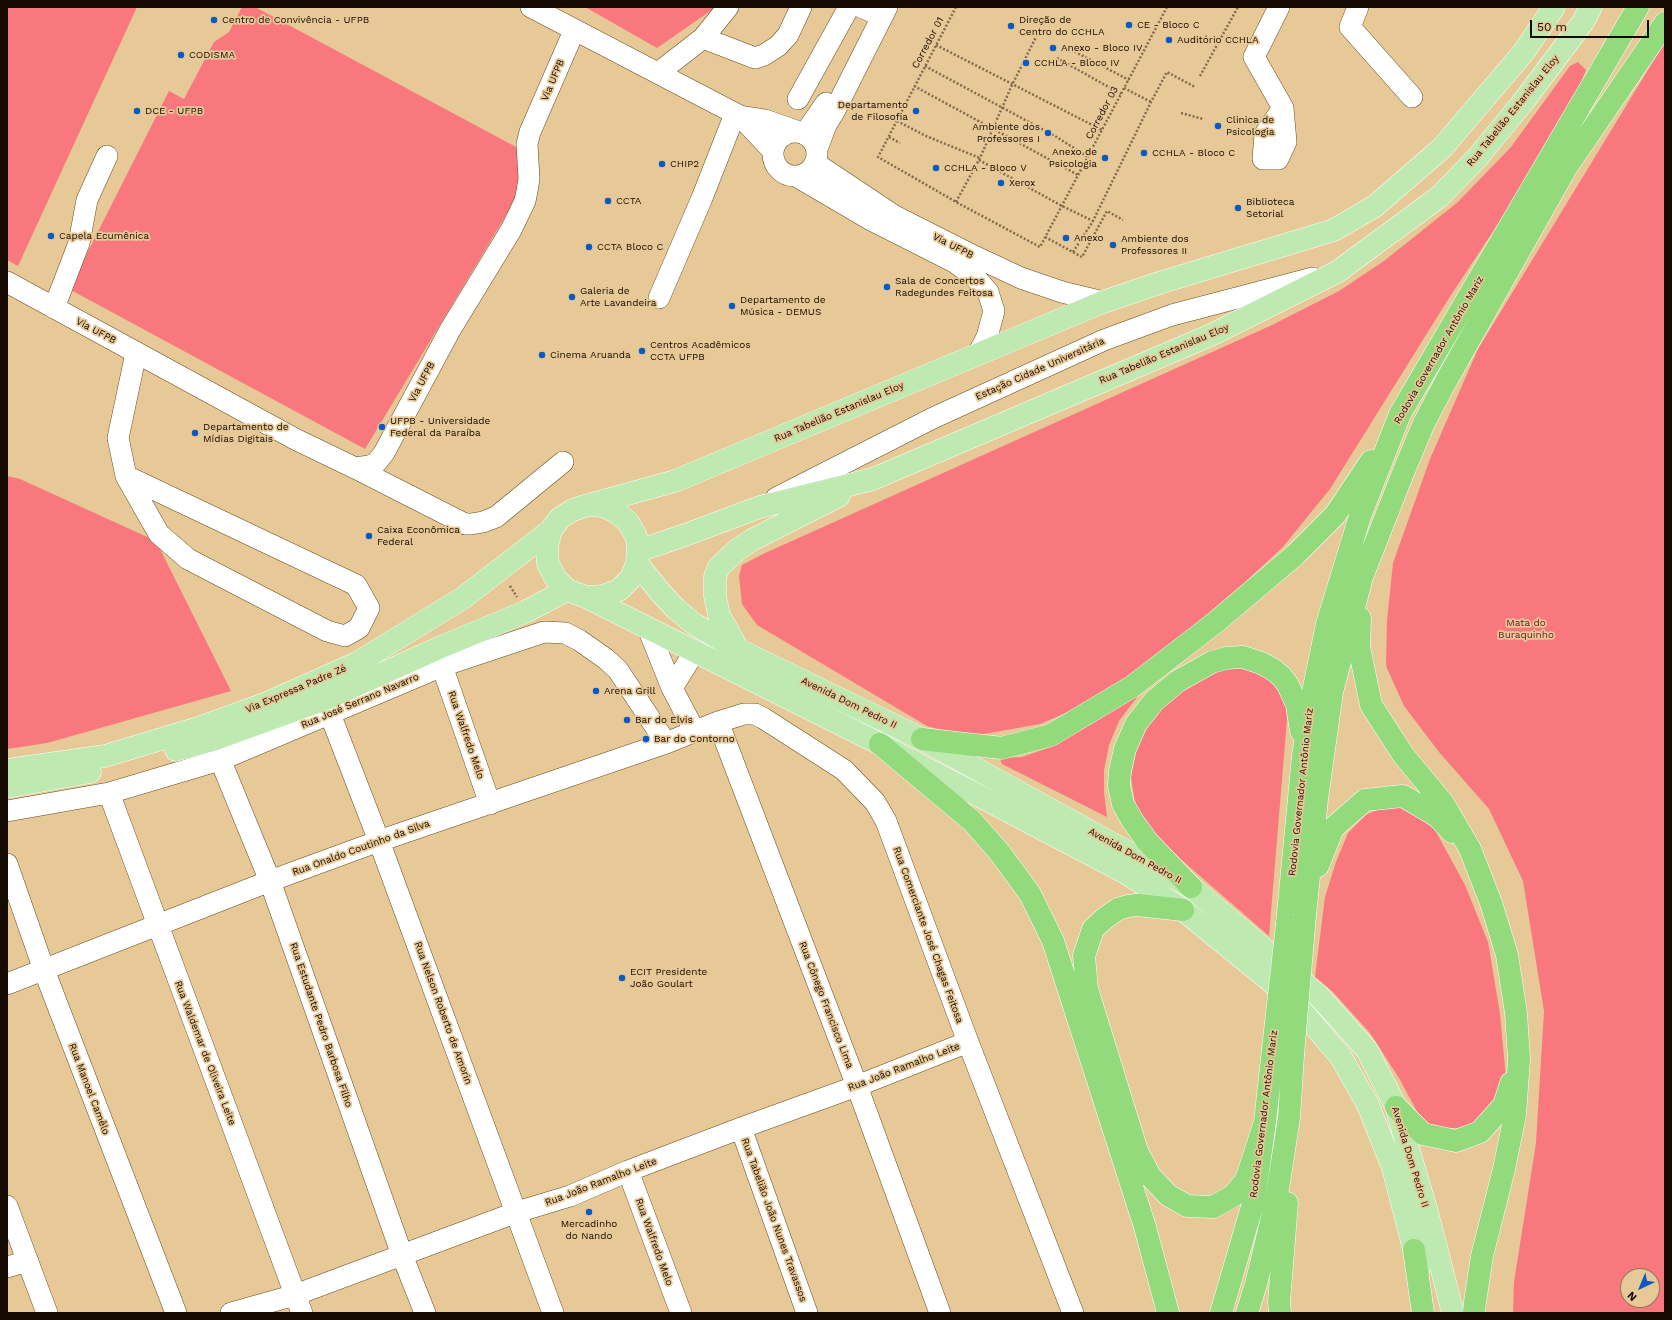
<!DOCTYPE html>
<meta charset="utf-8">
<style>
body{margin:0}
#map{position:relative;width:1672px;height:1320px;overflow:hidden;background:#e7c897;font-family:"Work Sans",sans-serif}
canvas{display:block}
.frame{position:absolute;inset:0;border:8px solid #150a00;pointer-events:none}
.north{position:absolute;left:1620px;top:1268px;width:40px;height:40px;box-sizing:border-box;background:#e7c897;border:1px solid #937c5b;border-radius:50%;rotate:224deg;font-size:11px;font-weight:700;line-height:16px;text-align:center;color:#150a00}
.north::after{content:'';display:block;margin:auto;width:14px;height:18px;background:#0b5ac4;clip-path:polygon(50% 0,100% 100%,50% 72%,0 100%)}
.scale{position:absolute;left:1530px;top:20px;width:119px;height:18px;box-sizing:border-box;border:2px solid #150a00;border-top:0;padding-left:5px;font-size:12px;line-height:14px;white-space:nowrap;color:#150a00;-webkit-text-stroke:3px #e7c897;paint-order:stroke}
</style>
<div id="map">
<canvas width="1672" height="1320"></canvas>
<div class="frame"></div>
<div class="north">N</div>
<div class="scale">50 m</div>
</div>
<script>
const context = document.querySelector('canvas').getContext('2d');
context.lineJoin = 'round';
function fill(path, color) {
  context.fillStyle = color;
  context.fill(path, 'evenodd');
}
function shape(rows) {
  const path = new Path2D();
  for (const r of rows) {
    if (r.length === 3) {
      path.moveTo(r[0] + r[2], r[1]);
      path.arc(r[0], r[1], r[2], 0, 2 * Math.PI);
      continue;
    }
    path.moveTo(r[0], r[1]);
    for (let i = 2; i < r.length; i += 2) path.lineTo(r[i], r[i + 1]);
  }
  return path;
}
function trace(path, color, width, dash) {
  context.strokeStyle = color;
  context.lineWidth = width;
  context.lineCap = dash ? 'butt' : 'round';
  context.setLineDash(dash || []);
  context.stroke(path);
}
function label(font, color, halo, rows, align = 'center') {
  context.font = font + ' "Work Sans",sans-serif';
  context.lineWidth = 3.5;
  context.setLineDash([]);
  context.textBaseline = 'middle';
  context.strokeStyle = halo;
  context.fillStyle = color;
  for (const [text, x, y, turn = 0] of rows) {
    context.save();
    context.translate(x, y);
    context.rotate((+turn || 0) * Math.PI / 180);
    context.textAlign = isNaN(turn) ? turn : align;
    if (halo) context.strokeText(text, 0, 0);
    context.fillText(text, 0, 0);
    context.restore();
  }
}
fill(shape([
 [7,7,137,7,18,266,7,260],
 [242,7,255,7,516,147,522,178,517,197,365,449,69,289,169,91,184,99,214,42,229,32],
 [585,7,716,7,657,48],
 [1665,42,1665,1313,1513,1313,1514,1282,1536,1143,1544,1011,1523,881,1489,809,1439,752,1404,706,1386,666,1387,621,1393,563,1430,459,1478,349],
 [1628,1276,1652,1276,1652,1300,1628,1300],
 [1578,62,1586,70,1578,90,1502,218,1449,298,1330,489,1282,548,1243,584,1147,665,1098,699,1040,724,967,737,927,726,757,625,742,604,739,576,742,565,763,554,1270,326,1339,291,1384,261,1458,202,1511,147,1570,66],
 [7,476,20,479,156,541,231,691,47,743,7,749],
 [1215,664,1246,666,1276,682,1285,699,1287,719,1269,936,1169,849,1153,834,1136,809,1131,777,1137,748,1153,715],
 [1147,684,1119,721,1109,745,1104,770,1104,792,1107,817,1002,764,1000,758,1022,757,1051,747,1095,721],
 [1388,806,1411,810,1435,830,1465,885,1488,942,1500,1014,1506,1078,1491,1108,1475,1123,1463,1128,1444,1128,1430,1125,1420,1117,1399,1078,1370,1033,1333,992,1315,977,1325,897,1336,862,1348,833,1367,814]
]), '#f8787e');
const minor = shape([
 [531,7,740,116],
 [861,7,882,16],
 [1279,7,1254,57,1283,108,1286,142,1278,159,1263,159,1265,134,1283,108],
 [1358,7,1350,27,1412,97],
 [703,38,755,58,764,55,778,46,788,35,801,7],
 [658,73,703,38,728,7],
 [798,99,849,7],
 [795,154,22],
 [805,133,826,103],
 [817,149,826,125,835,110,887,7],
 [773,151,740,116,765,120,796,131],
 [815,163,893,215,974,256,1021,278,1062,292,1103,302],
 [796,176,871,220,954,262,974,276,988,292,994,311,987,337,978,354],
 [7,282,295,439,355,468,370,466,376,463,384,453,450,330,511,230,525,201,527,191,529,179,527,144,530,132,574,31],
 [659,298,702,198,735,114],
 [54,308,79,243,87,200,107,156],
 [355,468,465,524,471,524,483,522,496,517,563,462],
 [126,476,356,585,369,608,359,628,345,636,327,631,188,559,159,534,126,476,118,438,136,353],
 [776,498,933,418,1104,340,1172,315,1313,278],
 [648,628,672,688,695,732],
 [442,666,490,804],
 [672,688,695,651],
 [330,714,379,841,553,1313],
 [718,722,857,1086,940,1313],
 [215,747,270,881,402,1255,425,1313],
 [109,793,302,1313],
 [7,811,109,793,220,760,442,666,544,632,565,633,579,640,606,659,618,670,666,743],
 [7,864,44,970,176,1313],
 [7,984,270,881,379,841,666,743,718,722,744,714,755,714,763,718,844,770,875,802,886,821,968,1042,1073,1313],
 [741,1128,807,1313],
 [628,1171,681,1313],
 [7,1206,47,1313],
 [7,1267,28,1261],
 [231,1313,295,1295,517,1212,570,1196,628,1171,741,1128,857,1086,968,1042]
]);
const major = shape([
 [588,505,603,506,616,512,628,522,635,534,638,543,637,563,631,578,619,590,603,596,586,597,567,590,556,579,548,564,547,547,551,530,560,518,573,510,588,505,675,481,1103,302,1159,283,1334,230,1375,206,1442,148,1523,53,1554,7],
 [638,551,685,535,760,507,873,479,1211,335,1337,272,1439,197,1477,158,1523,102,1583,22,1591,7],
 [637,563,660,592,676,609,694,624,739,650,922,739,1191,887,1318,995,1367,1050,1396,1107,1427,1212,1453,1313],
 [586,597,880,744,1126,873,1183,910,1289,996,1341,1057,1368,1105,1393,1168,1419,1269],
 [738,649,719,615,715,596,715,577,719,567,737,550,752,540,839,496],
 [176,750,213,740,326,699,441,647,525,612,567,590],
 [7,770,105,756,198,728,267,703,357,663,463,598,551,530],
 [7,787,90,772]
]);
const highway = shape([
 [1360,618,1359,647,1371,705,1404,756,1443,803,1470,849,1491,903,1507,955,1516,1013,1519,1059,1515,1115,1504,1169,1482,1256,1475,1302,1474,1313],
 [922,739,1002,748,1051,735,1133,686,1216,622,1295,555,1335,515,1371,461],
 [880,744,972,821,1000,853,1030,894,1053,941,1145,1227,1168,1313],
 [1318,866,1333,828,1365,800,1403,796,1437,816,1452,832],
 [1191,887,1147,841,1132,820,1123,804,1119,786,1120,771,1125,749,1136,724,1154,701,1178,681,1212,662,1227,658,1243,657,1261,663,1274,670,1282,677,1288,685,1297,705,1301,731],
 [1183,910,1137,905,1128,906,1118,909,1105,918,1093,929,1084,956,1087,989,1137,1151,1150,1176,1168,1195,1187,1206,1213,1207,1233,1196,1246,1180,1265,1122],
 [1305,915,1317,799,1332,692,1362,577,1403,473,1424,423,1445,383,1566,168,1665,23],
 [1287,924,1303,756,1311,702,1327,624,1360,516,1400,414,1638,7],
 [1396,1107,1423,1134,1456,1141,1480,1132,1504,1105,1511,1083],
 [1414,1250,1423,1313],
 [1221,1313,1254,1200,1265,1122,1273,1049],
 [1247,1313,1256,1284,1276,1201,1289,1118,1293,1055],
 [1280,1313,1279,1302,1287,1203]
]);
trace(minor, '#674c1d', 22);
trace(major, '#fff', 23);
trace(highway, '#fff', 23);
trace(shape([
 [956,7,878,157,956,202,1040,247,1167,7],
 [936,45,1102,130],
 [1064,46,1129,80],
 [1057,58,1121,94],
 [925,66,1055,136,1088,157],
 [1200,76,1238,7],
 [914,86,1078,175],
 [1124,88,1151,102],
 [1181,113,1203,119],
 [897,121,926,136,980,158],
 [889,137,900,143],
 [979,160,1062,206,1093,221],
 [956,202,980,158,1012,85,1036,37],
 [1045,237,1082,257,1107,211,1123,220],
 [1073,252,1093,221,1151,102,1167,72,1195,87],
 [510,586,517,597]
]), '#806b4d', 2.5, [2, 2]);
trace(minor, '#fff', 21);
trace(major, '#bee9b0', 22);
trace(highway, '#92da7c', 22);
const highwayBridge = shape([
 [1273,1049,1287,924],
 [1293,1055,1305,915]
]);
trace(highwayBridge, '#fff', 23, []);
trace(highwayBridge, '#92da7c', 22);
for (const [x, y, r, color] of [
 [214,20,4,"#0b5ac4"],
 [1129,25,4,"#0b5ac4"],
 [1011,26,4,"#0b5ac4"],
 [1169,40,4,"#0b5ac4"],
 [1053,48,4,"#0b5ac4"],
 [181,55,4,"#0b5ac4"],
 [1026,63,4,"#0b5ac4"],
 [137,111,4,"#0b5ac4"],
 [916,111,4,"#0b5ac4"],
 [1218,126,4,"#0b5ac4"],
 [1048,133,4,"#0b5ac4"],
 [1144,153,4,"#0b5ac4"],
 [1105,158,4,"#0b5ac4"],
 [662,164,4,"#0b5ac4"],
 [936,168,4,"#0b5ac4"],
 [1001,183,4,"#0b5ac4"],
 [608,201,4,"#0b5ac4"],
 [1238,208,4,"#0b5ac4"],
 [51,236,4,"#0b5ac4"],
 [1066,238,4,"#0b5ac4"],
 [1113,245,4,"#0b5ac4"],
 [589,247,4,"#0b5ac4"],
 [887,287,4,"#0b5ac4"],
 [572,297,4,"#0b5ac4"],
 [732,306,4,"#0b5ac4"],
 [642,351,4,"#0b5ac4"],
 [542,355,4,"#0b5ac4"],
 [382,427,4,"#0b5ac4"],
 [195,433,4,"#0b5ac4"],
 [369,536,4,"#0b5ac4"],
 [596,691,4,"#0b5ac4"],
 [627,720,4,"#0b5ac4"],
 [646,739,4,"#0b5ac4"],
 [622,978,4,"#0b5ac4"],
 [589,1212,4,"#0b5ac4"]
]) {
  const dot = new Path2D();
  dot.arc(x, y, r, 0, 2 * Math.PI);
  context.fillStyle = color;
  context.fill(dot);
  trace(dot, '#e7c897', 1.5);
}
label('10px', '#150a00', '#e7c897', [
 ["Centro de Convivência - UFPB",222,20],
 ["Direção de",1019,20],
 ["Centro do CCHLA",1019,32],
 ["CE - Bloco C",1137,25],
 ["Auditório CCHLA",1177,40],
 ["Anexo - Bloco IV",1061,48],
 ["CODISMA",189,55],
 ["CCHLA - Bloco IV",1034,63],
 ["Departamento",908,105,"right"],
 ["de Filosofia",908,117,"right"],
 ["DCE - UFPB",145,111],
 ["Clinica de",1226,120],
 ["Psicologia",1226,132],
 ["Ambiente dos",1040,127,"right"],
 ["Professores I",1040,139,"right"],
 ["Anexo de",1097,152,"right"],
 ["Psicologia",1097,164,"right"],
 ["CCHLA - Bloco C",1152,153],
 ["CHIP2",670,164],
 ["CCHLA - Bloco V",944,168],
 ["Xerox",1009,183],
 ["CCTA",616,201],
 ["Biblioteca",1246,202],
 ["Setorial",1246,214],
 ["Capela Ecumênica",59,236],
 ["Anexo",1074,238],
 ["Ambiente dos",1121,239],
 ["Professores II",1121,251],
 ["CCTA Bloco C",597,247],
 ["Sala de Concertos",895,281],
 ["Radegundes Feitosa",895,293],
 ["Galeria de",580,291],
 ["Arte Lavandeira",580,303],
 ["Departamento de",740,300],
 ["Música - DEMUS",740,312],
 ["Centros Acadêmicos",650,345],
 ["CCTA UFPB",650,357],
 ["Cinema Aruanda",550,355],
 ["UFPB - Universidade",390,421],
 ["Federal da Paraíba",390,433],
 ["Departamento de",203,427],
 ["Mídias Digitais",203,439],
 ["Caixa Econômica",377,530],
 ["Federal",377,542],
 ["Arena Grill",604,691],
 ["Bar do Elvis",635,720],
 ["Bar do Contorno",654,739],
 ["ECIT Presidente",630,972],
 ["João Goulart",630,984],
 ["Mercadinho",589,1224,"center"],
 ["do Nando",589,1236,"center"]
], 'left');
label('10px', '#150a00', '#e7c897', [
 ["Corredor 01",928,43,-62],
 ["Via UFPB",553,80,-67],
 ["Rua Tabelião Estanislau Eloy",1513,111,-51],
 ["Corredor 03",1102,113,-62],
 ["Via UFPB",953,246,27],
 ["Via UFPB",96,331,28],
 ["Rodovia Governador Antônio Mariz",1439,350,-60],
 ["Rua Tabelião Estanislau Eloy",1164,354,-23],
 ["Estação Cidade Universitária",1040,369,-24],
 ["Via UFPB",422,382,-62],
 ["Rua Tabelião Estanislau Eloy",839,412,-23],
 ["Via Expressa Padre Zé",296,689,-23],
 ["Rua José Serrano Navarro",360,701,-23],
 ["Avenida Dom Pedro II",849,703,26],
 ["Rua Walfredo Melo",466,735,71],
 ["Rodovia Governador Antônio Mariz",1301,792,-84],
 ["Rua Onaldo Coutinho da Silva",361,848,-20],
 ["Avenida Dom Pedro II",1135,856,29],
 ["Rua Comerciante José Chagas Feitosa",928,935,70],
 ["Rua Cônego Francisco Lima",826,1005,69],
 ["Rua Nelson Roberto de Amorin",443,1013,70],
 ["Rua Estudante Pedro Barbosa Filho",321,1025,71],
 ["Rua Waldemar de Oliveira Leite",205,1053,69],
 ["Rua João Ramalho Leite",904,1067,-21],
 ["Rua Manoel Camêlo",89,1089,69],
 ["Rodovia Governador Antônio Mariz",1264,1114,-83],
 ["Avenida Dom Pedro II",1410,1157,73],
 ["Rua João Ramalho Leite",601,1182,-21],
 ["Rua Tabelião João Nunes Travassos",774,1220,70],
 ["Rua Walfredo Melo",654,1242,70]
]);
label('10px', '#681822', '#e7c897', [
 ["Mata do",1526,623],
 ["Buraquinho",1526,635]
]);
</script>
